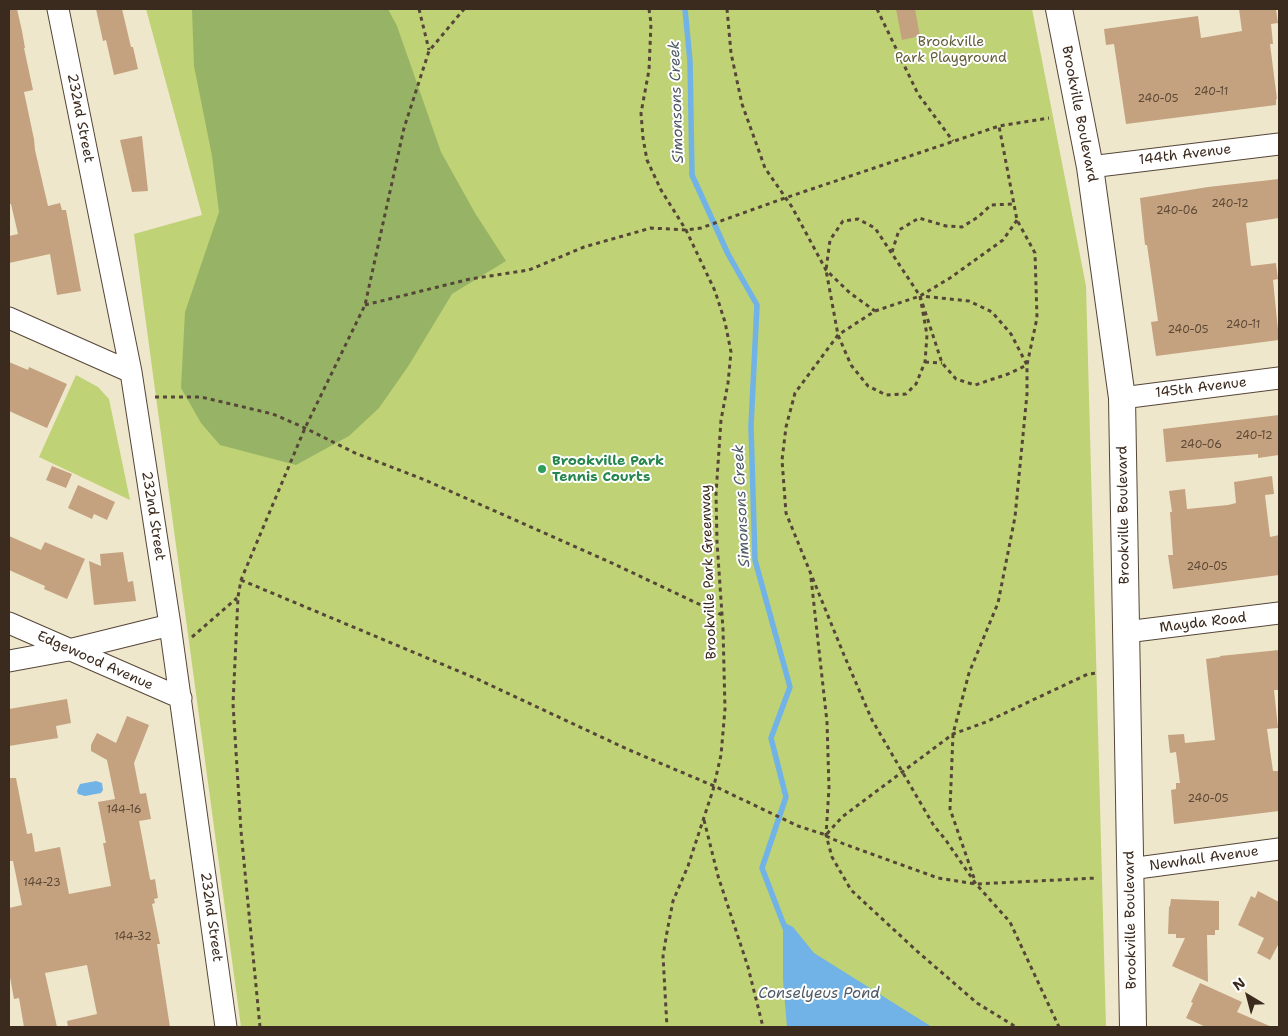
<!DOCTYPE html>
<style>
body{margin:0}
#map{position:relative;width:1288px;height:1036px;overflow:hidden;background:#efe7cc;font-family:"Shantell Sans",sans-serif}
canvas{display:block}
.frame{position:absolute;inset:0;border:10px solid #3b2a1e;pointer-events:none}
.north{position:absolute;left:1223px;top:971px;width:50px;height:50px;-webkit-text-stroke:4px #fff;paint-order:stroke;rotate:323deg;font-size:14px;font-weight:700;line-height:20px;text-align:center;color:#3b2a1e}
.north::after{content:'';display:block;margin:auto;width:18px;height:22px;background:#3b2a1e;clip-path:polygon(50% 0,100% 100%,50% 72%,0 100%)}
</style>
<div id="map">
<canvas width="1288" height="1036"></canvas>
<div class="frame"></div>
<div class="north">N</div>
</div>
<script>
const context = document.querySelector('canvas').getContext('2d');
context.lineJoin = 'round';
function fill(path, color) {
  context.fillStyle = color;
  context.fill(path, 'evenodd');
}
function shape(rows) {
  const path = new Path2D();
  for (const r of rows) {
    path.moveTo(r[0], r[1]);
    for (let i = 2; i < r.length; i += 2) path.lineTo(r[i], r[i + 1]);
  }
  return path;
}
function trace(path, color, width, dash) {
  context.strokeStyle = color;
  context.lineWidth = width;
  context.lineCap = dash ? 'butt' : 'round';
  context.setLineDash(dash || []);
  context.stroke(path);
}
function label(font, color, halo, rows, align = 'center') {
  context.font = font + ' "Shantell Sans",sans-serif';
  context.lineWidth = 4;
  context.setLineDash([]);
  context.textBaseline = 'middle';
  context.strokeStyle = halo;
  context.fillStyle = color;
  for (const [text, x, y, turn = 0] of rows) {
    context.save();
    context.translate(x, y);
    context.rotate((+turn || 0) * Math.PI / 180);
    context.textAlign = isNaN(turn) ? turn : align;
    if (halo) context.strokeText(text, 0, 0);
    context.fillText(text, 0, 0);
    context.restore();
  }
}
fill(shape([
 [146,9,1032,9,1086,286,1106,1027,241,1027,134,234,202,215],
 [76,375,98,387,109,399,130,500,39,457]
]), '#bfd275');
fill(shape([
 [192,9,388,9,397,26,441,152,475,213,506,261,452,294,409,365,379,408,349,436,296,465,220,445,201,423,181,388,185,312,219,212,212,156,194,66]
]), '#97b466');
fill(shape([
 [96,781,102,783,103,790,101,793,85,796,78,794,77,791,80,784],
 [783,922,793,927,814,953,932,1027,787,1027,783,980]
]), '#71b3e6');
trace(shape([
 [685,9,690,61,692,175,728,254,757,305,751,426,755,560,790,687,771,738,786,797,762,868,785,928]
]), '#71b3e6', 5.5);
fill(shape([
 [9,9,17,9,22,31,25,48,24,48,33,90,24,92,34,139,35,150,48,206,60,203,62,210,66,210,81,291,57,295,50,254,9,263,9,236,18,234,11,204,9,204],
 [96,9,122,9,131,47,133,47,138,69,114,75,106,40,103,41],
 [896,9,915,9,920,36,902,40],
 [1239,9,1276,9,1278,23,1271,24,1273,44,1270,44,1277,99,1276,99,1276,105,1126,124,1114,44,1106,45,1104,29,1198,16,1201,38,1242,31],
 [142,136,148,191,132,192,120,140],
 [1279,179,1279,218,1246,223,1251,266,1276,263,1278,279,1273,280,1279,340,1156,356,1151,322,1158,321,1147,245,1145,245,1140,198,1208,187],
 [9,362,28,370,29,367,67,384,47,428,9,411],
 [1279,415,1279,455,1258,458,1258,454,1166,462,1163,429],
 [52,466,72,474,66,488,46,480],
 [1272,476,1274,494,1265,495,1270,537,1279,535,1279,575,1173,589,1168,555,1173,555,1170,512,1172,512,1169,491,1185,489,1187,509,1228,505,1236,503,1234,482],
 [78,485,115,502,107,520,94,514,92,519,68,508],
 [9,536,41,550,45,542,85,559,67,599,44,589,45,586,9,570],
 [123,552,128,582,133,581,136,601,94,605,89,561,101,566,100,554],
 [1279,650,1279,690,1274,690,1278,728,1267,729,1273,771,1279,771,1279,811,1174,824,1171,790,1176,789,1176,783,1180,783,1176,752,1170,753,1168,735,1184,734,1185,743,1215,740,1206,659,1220,657,1220,656],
 [67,699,71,723,56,726,58,738,9,746,9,709],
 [127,716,149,725,134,763,140,794,146,793,151,819,139,821,150,879,151,880,155,879,158,898,154,899,155,903,152,904,160,944,157,944,170,1027,68,1027,67,1021,97,1014,87,965,45,973,57,1027,24,1027,19,998,14,999,9,972,9,908,22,905,13,861,9,861,9,778,16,778,27,834,32,833,35,852,60,847,69,894,111,886,103,843,106,843,98,802,115,799,107,760,91,751,91,745,97,733,116,743],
 [1258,891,1279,902,1279,945,1278,945,1270,960,1257,953,1264,938,1238,925,1251,896,1255,898],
 [1171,899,1219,901,1219,930,1215,930,1215,935,1207,935,1208,982,1172,966,1185,938,1176,938,1176,934,1168,934,1169,907,1170,906],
 [1200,983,1242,1002,1237,1012,1272,1027,1206,1027,1186,1018,1193,1003,1191,1002]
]), '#c4a27f');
const minor = shape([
 [58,9,131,372,170,625,226,1027],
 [1090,167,1279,144],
 [9,318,131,372],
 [1122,398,1279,378],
 [9,623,181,698],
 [1126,632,1279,613],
 [9,661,69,650,170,625],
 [1130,869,1279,849]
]);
const tertiary = shape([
 [1059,9,1090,167,1122,398,1133,1027]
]);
trace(minor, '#564638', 23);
trace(tertiary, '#564638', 28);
trace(shape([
 [419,9,429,50],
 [649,9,651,23,649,70,641,113,643,138,647,160,661,190,686,230,715,291,725,322,731,352,728,383,721,420,716,494,717,542,723,629,725,709,721,755,713,790,688,866,673,901,667,932,663,956,667,1027],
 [727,9,731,53,742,104,765,168,792,207,826,270,850,293,875,311],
 [877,9,918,94,953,141],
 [1017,220,1003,240,950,278,920,296,875,311,838,335,795,393,786,427,782,460,786,513,844,655,872,720,934,826,945,839,976,884,1010,922,1059,1027],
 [892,252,899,230,919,218,946,226,962,227,978,217,991,205,1014,204],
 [920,296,927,335,925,362,916,384,906,394,886,395,868,386,851,365,838,335,826,270,830,240,843,221,858,219,875,228,920,296,942,363,956,379,975,385,1008,374,1027,365,1011,334,992,312,969,301,921,296],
 [365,305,470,279,529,270,584,247,651,228,686,230,701,228,785,198,999,126,1049,118],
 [925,362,942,363],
 [155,397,201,397,273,414,305,428,355,453,425,480,614,564,722,615],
 [811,578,827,722,829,788,826,835,832,857,851,890,918,952,977,1003,1016,1027],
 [241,580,475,678,627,749,714,786,798,826,826,835,842,817,953,734,986,722,1088,674,1097,673],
 [192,637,237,598],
 [704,820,718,876,748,967,763,1027],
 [826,836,844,844,938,878,976,884,1097,878],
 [974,878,950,809,953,734,969,673,998,603,1015,517,1027,394,1027,365,1037,318,1035,253,1017,220,999,126],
 [260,1027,241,831,233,704,238,597,241,580,305,428,365,305,404,128,429,51,464,9]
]), '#564638', 3, [4, 4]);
trace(minor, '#fff', 21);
trace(tertiary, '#fff', 26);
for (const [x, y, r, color] of [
 [542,469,5,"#2e9e5b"]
]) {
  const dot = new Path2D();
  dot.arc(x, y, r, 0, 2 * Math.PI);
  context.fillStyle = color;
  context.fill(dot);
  trace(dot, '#fff', 2);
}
label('11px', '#5d4836', null, [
 ["240-11",1211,92],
 ["240-05",1158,99],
 ["240-12",1230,204],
 ["240-06",1177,211],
 ["240-11",1243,325],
 ["240-05",1188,330],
 ["240-12",1254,436],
 ["240-06",1201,445],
 ["240-05",1207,567],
 ["240-05",1208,799],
 ["144-16",124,810],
 ["144-23",42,883],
 ["144-32",133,937]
]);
label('14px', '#635c38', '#fff', [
 ["Brookville",951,42],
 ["Park Playground",951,58]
]);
label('14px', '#3b2a1e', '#fff', [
 ["Brookville Boulevard",1079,114,79],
 ["232nd Street",80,118,79],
 ["144th Avenue",1185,155,-7],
 ["145th Avenue",1201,388,-7],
 ["Brookville Boulevard",1124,515,-91],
 ["232nd Street",153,516,81],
 ["Brookville Park Greenway",709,572,-92],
 ["Mayda Road",1203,623,-7],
 ["Edgewood Avenue",95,661,24],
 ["Newhall Avenue",1204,859,-8],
 ["232nd Street",211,917,82],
 ["Brookville Boulevard",1131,920,-91]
]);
label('bold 14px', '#27864d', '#fff', [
 ["Brookville Park",552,461],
 ["Tennis Courts",552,477]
], 'left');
label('italic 15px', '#4e5a64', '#fff', [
 ["Simonsons Creek",677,102,-92],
 ["Simonsons Creek",742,506,-93],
 ["Conselyeus Pond",819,994]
]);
</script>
